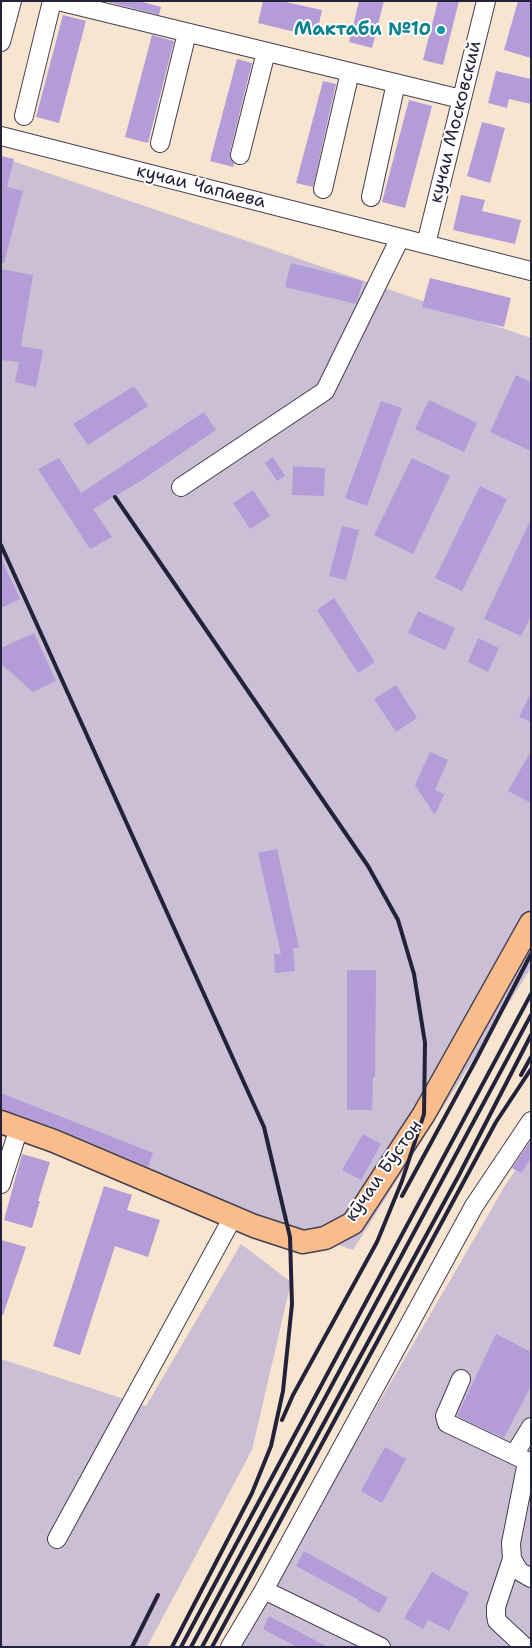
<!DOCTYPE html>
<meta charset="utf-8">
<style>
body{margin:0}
#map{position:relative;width:532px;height:1648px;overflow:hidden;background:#f7e5cf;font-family:"Shantell Sans",sans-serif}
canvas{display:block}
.frame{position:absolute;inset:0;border:2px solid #22223b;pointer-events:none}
</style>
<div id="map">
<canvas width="532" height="1648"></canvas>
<div class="frame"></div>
</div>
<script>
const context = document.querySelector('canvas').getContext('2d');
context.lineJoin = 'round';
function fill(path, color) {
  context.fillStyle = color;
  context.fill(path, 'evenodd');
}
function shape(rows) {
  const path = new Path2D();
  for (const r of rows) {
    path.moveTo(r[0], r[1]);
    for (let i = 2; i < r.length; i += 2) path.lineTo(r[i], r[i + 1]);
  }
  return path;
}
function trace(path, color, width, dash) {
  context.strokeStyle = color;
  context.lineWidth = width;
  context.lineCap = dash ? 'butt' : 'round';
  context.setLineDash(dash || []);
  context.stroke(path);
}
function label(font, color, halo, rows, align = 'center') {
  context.font = font + ' "Shantell Sans",sans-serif';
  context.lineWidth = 4;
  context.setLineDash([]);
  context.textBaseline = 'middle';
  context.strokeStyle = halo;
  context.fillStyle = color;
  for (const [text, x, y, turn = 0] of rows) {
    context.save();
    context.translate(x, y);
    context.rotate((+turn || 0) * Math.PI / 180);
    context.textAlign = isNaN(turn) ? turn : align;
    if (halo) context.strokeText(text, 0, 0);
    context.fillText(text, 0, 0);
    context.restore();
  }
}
fill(shape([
 [1,157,531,338,531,968,353,1250,1,1130],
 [531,1147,531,1647,237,1647,506,1184],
 [241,1244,291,1282,252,1450,147,1647,1,1647,1,1359,146,1406]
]), '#cbbfd5');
fill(shape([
 [104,1,139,1,161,7,159,15],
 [263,1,281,1,322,10,316,37,258,23],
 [359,1,384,1,372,48,349,42],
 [438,1,459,1,443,65,423,60],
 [518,1,531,1,531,58,504,50],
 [63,15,86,21,59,123,36,117],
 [152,35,174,41,148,143,125,137],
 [237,59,252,63,230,152,230,158,234,164,233,167,210,161],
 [496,71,531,79,531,104,509,99,507,108,488,103],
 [323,81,336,84,313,187,296,183],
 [409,100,432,106,405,208,382,202],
 [482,122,505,128,490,183,467,176],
 [1,156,14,159,7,187,23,191,4,263,1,263],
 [461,195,485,200,482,211,521,220,515,244,453,230],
 [291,263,363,281,356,304,285,287],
 [1,269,33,275,21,346,43,350,36,387,15,382,19,362,1,360],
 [430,278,511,298,504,327,422,307],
 [516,375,531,382,531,451,490,432],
 [134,386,148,406,88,445,73,424],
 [429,400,477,423,464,452,415,429],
 [381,401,402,408,367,506,345,498],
 [204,412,216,430,139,482,93,509,112,537,90,549,38,469,59,458,81,493],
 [273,457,285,476,277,481,265,463],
 [412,458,450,476,413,554,374,535],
 [293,466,325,468,324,496,292,495],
 [480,486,507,499,462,591,435,578],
 [253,490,270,516,250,529,233,503],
 [531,519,531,616,521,636,484,619],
 [342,526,359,530,346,580,329,576],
 [1,558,20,599,1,608],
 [334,598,375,662,358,673,317,610],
 [418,611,455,628,445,650,408,633],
 [34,633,56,681,33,692,1,664,1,648],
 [478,638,499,648,488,672,468,662],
 [396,685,417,718,396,732,374,699],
 [531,693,531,722,519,717],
 [531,751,531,803,508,791],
 [430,752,448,760,435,790,444,794,435,815,415,785],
 [277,849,299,947,293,949,295,971,275,973,274,954,281,954,258,853],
 [347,970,376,970,375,1077,373,1077,372,1110,347,1110],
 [1,1093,153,1153,148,1167,59,1129,1,1109],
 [363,1134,381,1144,361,1180,342,1170],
 [531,1140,531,1158,521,1173,512,1168],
 [22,1154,50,1162,38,1201,40,1201,32,1228,4,1220],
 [104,1186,132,1195,127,1210,160,1220,148,1257,115,1246,80,1355,53,1346],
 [1,1240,26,1247,3,1315,1,1314],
 [496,1334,531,1352,531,1386,504,1438,457,1416],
 [385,1447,406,1459,382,1503,361,1491],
 [304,1551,388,1598,379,1613,358,1601,359,1600,296,1566],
 [432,1572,469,1593,449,1631,428,1620,423,1629,404,1618],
 [269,1616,328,1647,297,1647,263,1629]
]), '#b49cd8');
const minor = shape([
 [58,1,461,99],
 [1,42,12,1],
 [24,116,52,1],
 [1,136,531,271],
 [160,143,187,33],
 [240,155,266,52],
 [323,189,350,72],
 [371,197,396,83],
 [426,244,486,1],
 [181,487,325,391,400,238],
 [1,1184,19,1128],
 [461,1379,445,1416,447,1423,531,1463],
 [514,1455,531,1427],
 [527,1462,511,1543,512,1559,519,1571,531,1578],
 [57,1539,233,1217],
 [512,1559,496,1607,496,1615,497,1621,525,1647],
 [230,1647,264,1590],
 [381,1647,264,1590,474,1206,531,1121]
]);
const major = shape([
 [1,1122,54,1141,254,1226,303,1242,325,1238,353,1223,424,1114,531,923]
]);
trace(minor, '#423f51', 20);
trace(major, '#423f51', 25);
trace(minor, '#fff', 18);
trace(major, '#f9bc8a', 22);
trace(shape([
 [115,497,368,866,398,920,414,974,425,1043,424,1114,402,1181,377,1242,293,1395,282,1420],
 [1,545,264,1127,290,1237,292,1304,283,1391,271,1446,252,1493,172,1647],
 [521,1075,531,1057],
 [402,1196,477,1058,531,954],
 [132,1647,158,1595],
 [181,1647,531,994],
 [191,1647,531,1015],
 [202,1647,459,1175,531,1035],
 [212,1647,496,1122,531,1069]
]), '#22223b', 4);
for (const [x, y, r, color] of [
 [441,30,5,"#0f9aa8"]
]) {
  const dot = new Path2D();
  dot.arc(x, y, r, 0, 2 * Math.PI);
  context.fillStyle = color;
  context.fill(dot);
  trace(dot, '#fff', 2);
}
label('bold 18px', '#0d838f', '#fff', [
 ["Мактаби №10",431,30]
], 'right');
label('18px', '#22223b', '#fff', [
 ["кучаи Московский",456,122,-76],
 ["кучаи Чапаева",201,187,14],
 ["кӯчаи Бӯстон",384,1171,-55]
]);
</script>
